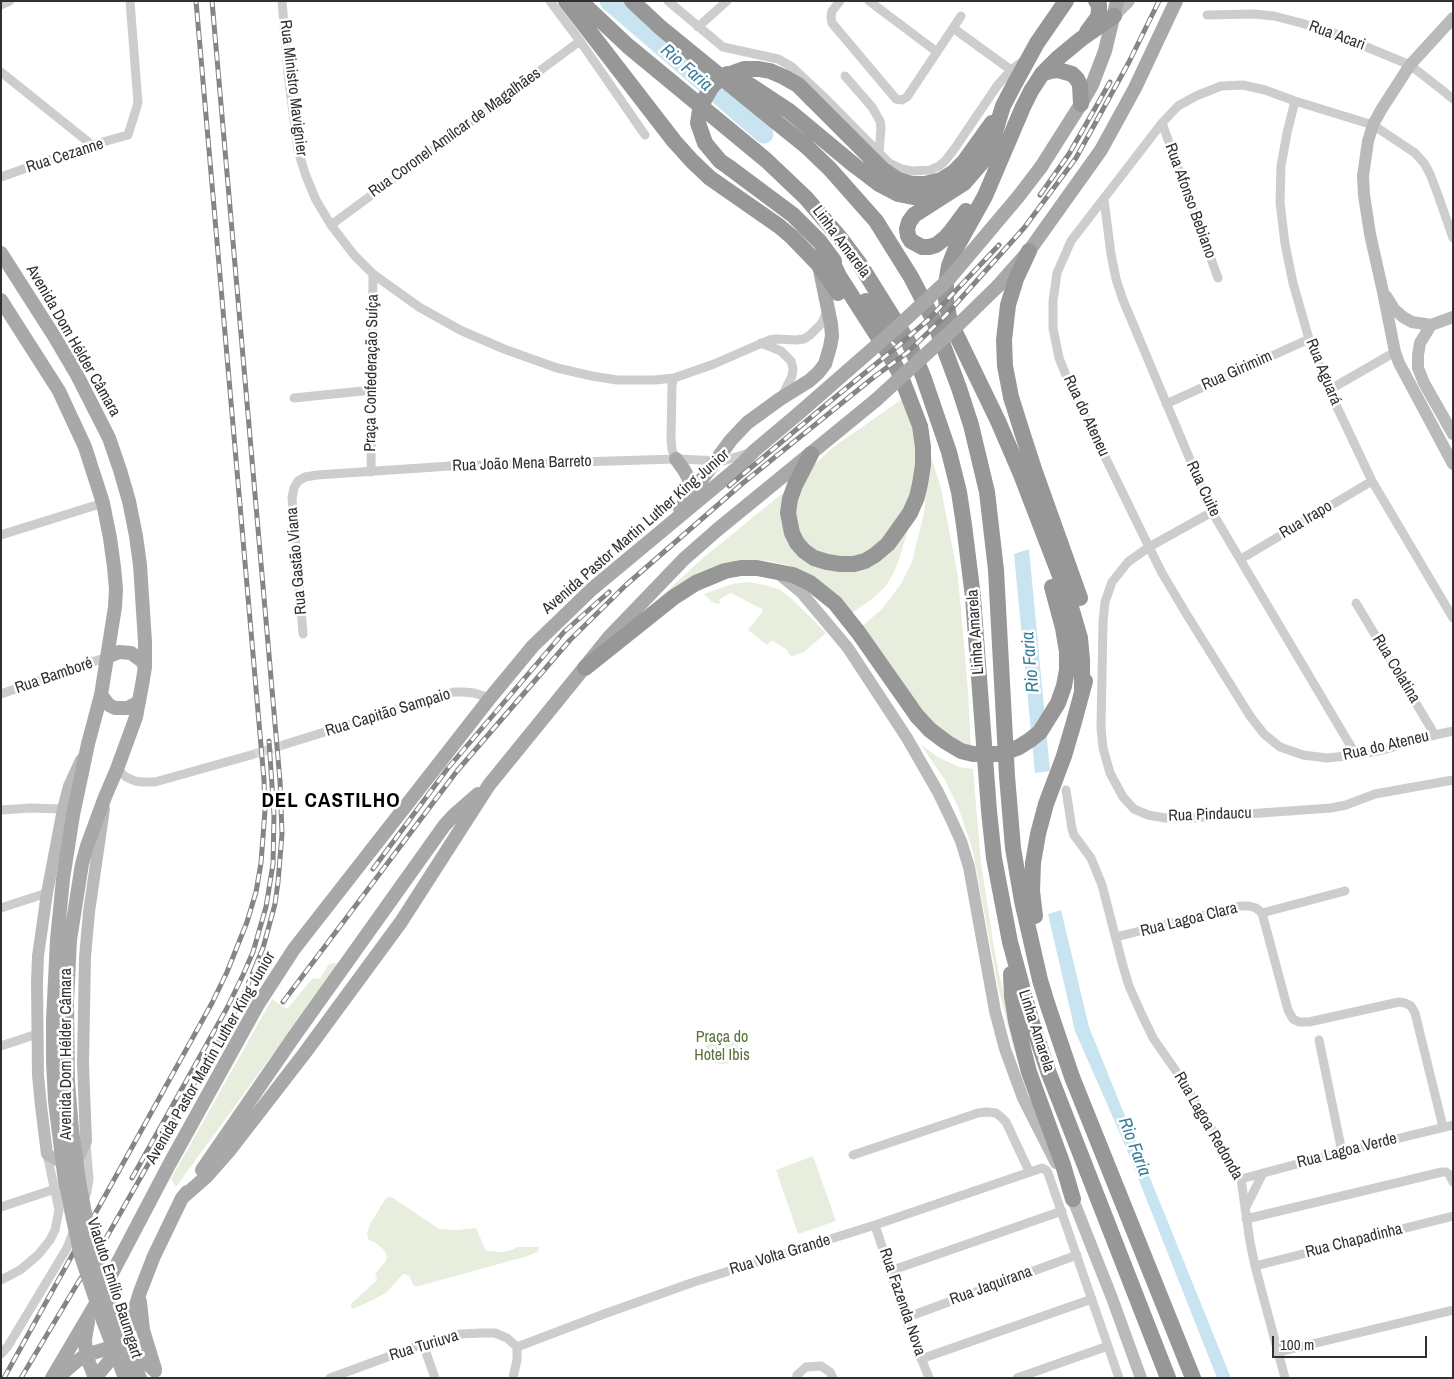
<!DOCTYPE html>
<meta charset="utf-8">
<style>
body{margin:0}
#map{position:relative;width:1454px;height:1379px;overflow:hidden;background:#fff;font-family:"Archivo Narrow",sans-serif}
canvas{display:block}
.frame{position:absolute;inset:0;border:2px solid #303030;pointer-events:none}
.scale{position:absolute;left:1272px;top:1336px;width:155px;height:22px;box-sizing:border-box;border:2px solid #303030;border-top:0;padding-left:6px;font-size:15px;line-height:18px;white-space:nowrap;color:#303030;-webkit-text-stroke:4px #fff;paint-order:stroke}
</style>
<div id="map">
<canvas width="1454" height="1379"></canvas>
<div class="frame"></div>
<div class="scale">100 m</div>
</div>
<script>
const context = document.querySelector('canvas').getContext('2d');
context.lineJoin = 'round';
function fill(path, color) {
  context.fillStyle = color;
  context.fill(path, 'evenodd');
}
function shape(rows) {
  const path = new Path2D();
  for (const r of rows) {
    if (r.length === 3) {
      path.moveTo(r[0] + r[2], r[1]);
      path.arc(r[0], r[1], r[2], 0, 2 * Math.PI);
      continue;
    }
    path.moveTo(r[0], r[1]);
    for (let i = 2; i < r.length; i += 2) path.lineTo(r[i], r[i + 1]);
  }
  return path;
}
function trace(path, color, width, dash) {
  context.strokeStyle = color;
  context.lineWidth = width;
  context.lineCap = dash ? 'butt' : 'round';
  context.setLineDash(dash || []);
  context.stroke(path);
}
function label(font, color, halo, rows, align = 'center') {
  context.font = font + ' "Archivo Narrow",sans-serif';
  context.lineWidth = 5;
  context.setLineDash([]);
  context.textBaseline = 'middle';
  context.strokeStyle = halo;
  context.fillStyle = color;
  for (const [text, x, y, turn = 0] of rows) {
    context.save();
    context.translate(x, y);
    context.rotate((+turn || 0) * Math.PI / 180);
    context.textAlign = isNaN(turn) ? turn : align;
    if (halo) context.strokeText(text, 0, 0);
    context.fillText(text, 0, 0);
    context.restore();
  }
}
fill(shape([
 [902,399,911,422,917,443,916,474,905,510,884,540,861,556,847,559,815,551,799,536,794,506,810,469,832,448],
 [929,450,941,488,958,577,968,690,971,749,938,731,861,627,882,609,901,584,912,562,924,513,929,470],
 [784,492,781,507,781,522,788,539,810,564,827,571,852,571,909,526,899,560,893,574,886,586,872,599,850,614,803,573,787,565,769,561,751,560,652,605,703,558],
 [748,582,765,585,781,590,796,603,826,633,804,652,792,656,789,654,786,649,773,641,771,641,767,645,748,630,763,611,762,609,731,593,721,598,719,601,721,604,719,604,712,602,704,594,732,584],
 [921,745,938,757,959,767,973,769,981,863,993,941,999,974,1017,1048,1019,1065,1013,1046,998,986,973,852,959,809,945,780],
 [342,962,270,1058,176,1187,171,1179,272,999,287,1009,313,978,320,979,329,964],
 [722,1048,16],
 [813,1156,836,1221,798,1234,776,1170],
 [390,1197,393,1198,439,1229,457,1230,476,1228,485,1249,488,1251,502,1252,512,1250,517,1247,538,1247,539,1249,537,1252,528,1256,419,1286,414,1286,409,1276,403,1274,387,1292,373,1300,353,1309,351,1307,351,1304,376,1281,377,1278,375,1274,386,1261,387,1256,383,1249,377,1244,368,1239,367,1234,370,1224,386,1198]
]), '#e8eedd');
fill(shape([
 [1029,549,1050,771,1035,773,1014,554],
 [1061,910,1089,1027,1231,1378,1217,1378,1125,1145,1075,1031,1048,914]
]), '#c8e4f0');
trace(shape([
 [609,1,764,134]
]), '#c8e4f0', 19);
trace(shape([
 [251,755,286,744]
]), '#d6d6d6', 9, [9, 4.5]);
trace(shape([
 [282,1,288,74,298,151,306,176,316,200,331,225,354,255,373,274,419,307,460,330,504,349,557,368,592,376,617,380,655,380,674,378,714,364,769,340,776,339,796,340,804,339,810,335,822,323,828,309],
 [550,1,580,41,645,135],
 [668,1,723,47,778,59,792,67,824,97,889,163,902,169,912,171,930,170,939,166,945,161,955,148,997,86,1011,70,1022,62],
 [840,1,832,11,831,17,832,23,896,99,902,100,907,97,961,16],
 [869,1,937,52],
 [1,5,10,1],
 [1207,15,1253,14,1274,16,1301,23,1333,33,1410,65,1442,90,1453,99],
 [698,27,727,1],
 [953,28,1011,70],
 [1,72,92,145],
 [845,76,872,107,880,121,881,128,879,153],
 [1295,101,1287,133,1281,166,1280,202,1285,244,1293,283,1309,339,1329,390,1372,481,1453,618],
 [1162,123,1218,278],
 [1,177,92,145,128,135,138,103,130,1],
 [1104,200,1111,254,1116,279,1123,300,1212,512,1356,755],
 [331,225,580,41],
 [1453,238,1438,195,1430,174,1424,163,1415,153,1373,125,1295,101,1265,90,1243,85,1221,86,1196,96,1178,106,1162,123,1071,241,1057,273,1053,301,1053,328,1059,358,1070,385,1149,547,1162,573,1187,615,1250,716,1264,734,1280,747,1303,755,1327,758,1356,755,1383,750,1435,735,1453,731],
 [761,343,781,351,791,361,793,369,792,376,782,396],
 [674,378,672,385,671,439,672,450,676,459],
 [1329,390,1395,352],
 [294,398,372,390],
 [1166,404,1309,339],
 [371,472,373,274],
 [1212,512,1149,547,1128,562,1112,582,1105,602,1103,622,1101,728,1103,748,1110,773,1123,797,1134,809,1148,815,1165,818,1191,818,1331,808,1346,805,1375,794,1453,780],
 [1,535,103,503],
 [1241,559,1372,481],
 [1356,603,1435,735],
 [303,634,292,498,294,488,298,481,305,477,317,475,450,466,676,459,723,461,752,452],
 [1,694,107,657],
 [286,744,454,692,463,692,474,693,490,698],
 [117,769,126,777,135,781,143,782,155,782,251,755],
 [1066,790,1072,829,1074,835,1091,858,1102,885,1123,966,1129,986,1141,1013,1153,1038,1183,1081,1241,1179,1250,1242,1255,1266,1285,1378],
 [1,810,31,808,63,809],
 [1,908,47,893],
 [1262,913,1345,891],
 [1116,937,1240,906,1249,906,1256,908,1262,913,1288,1010,1293,1019,1299,1022,1309,1022,1399,1002,1405,1003,1411,1006,1415,1013,1443,1127],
 [1319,1040,1342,1152],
 [1,1046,37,1034],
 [853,1155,978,1113,987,1112,996,1113,1001,1117,1006,1122,1029,1171],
 [1241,1179,1342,1152,1453,1125],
 [84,1200,87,1192,89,1179,86,1144],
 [1,1207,55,1189],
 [1245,1209,1263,1173],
 [1246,1219,1442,1172,1446,1172,1449,1174,1453,1182],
 [875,1225,905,1318,929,1378],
 [1255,1266,1453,1216],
 [890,1271,1062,1211],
 [1,1280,20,1270,38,1255,50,1240,55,1230,59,1210,47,1154],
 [905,1318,1077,1255],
 [423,1344,435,1378],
 [517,1347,604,1314,694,1282,875,1225,1042,1168,1046,1170,1048,1173,1119,1378],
 [1279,1352,1453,1310],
 [1,1354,8,1346,67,1248,74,1230],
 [921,1359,1092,1299],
 [330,1378,423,1344,460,1334,482,1333,495,1333,507,1338,517,1347],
 [513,1378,517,1360,517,1347],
 [797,1378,797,1375,806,1367,821,1366,830,1372,833,1378],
 [1017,1378,1108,1346]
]), '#cdcdcd', 9);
trace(shape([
 [1114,16,1129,1],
 [1453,18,1410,65,1381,110,1373,125,1368,141,1363,176,1364,195,1370,234,1383,292,1395,352,1399,363,1453,464],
 [1386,296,1394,309,1403,317,1412,322,1431,325,1453,317],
 [1431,325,1420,343,1418,355,1418,368,1424,383,1453,434],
 [778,573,801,592,848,648,907,738,938,792,951,819,961,841,969,867,995,1011,1005,1049,1023,1098,1056,1163],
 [81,760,69,786,63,809,47,893,38,956,37,982,38,1075,41,1106,47,1154,57,1160,66,1163,73,1162,78,1159,86,1141,83,1064,85,957,89,912,104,809],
 [1070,1192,1112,1298,1141,1378]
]), '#bababa', 12);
trace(shape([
 [1041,167,1081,104,1092,85,1105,51,1117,1],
 [1,253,54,336,77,375,109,438,120,470,129,501,136,536,140,565,145,642,145,667,142,685,136,717,117,769,105,797,87,846,82,864,70,940],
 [998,286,1029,251,1101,150,1135,88,1176,1],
 [1,300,59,391,85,447,103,503,110,538,114,567,116,589,115,607,101,695,88,744,73,815,63,879,57,940],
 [676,459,684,470,691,483,691,494],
 [680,509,731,440,747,423,780,399,809,381,818,373,825,364,830,347,832,336,831,324,820,270],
 [107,657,119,652,131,653,142,661,145,667],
 [101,695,109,705,115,708,128,708,139,702],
 [202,1170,293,1038,444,826,454,815,478,794],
 [182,1198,207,1176,229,1151,304,1054,401,922,489,785,610,636,684,559,717,530,876,400],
 [140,1302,143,1330,155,1369],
 [88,1322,85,1339,86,1355,95,1378],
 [52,1378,98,1300,170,1163,257,1006,294,949,490,698,533,646,592,589,741,465,754,451,798,414],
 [57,1378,77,1361,86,1355,109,1348,121,1347,140,1357,155,1371],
 [95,1378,121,1347,129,1328,140,1292,154,1256,182,1198,187,1192]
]), '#a8a8a8', 14);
trace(shape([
 [566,1,674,141,692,161,710,178,779,226,792,237,818,264,838,293],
 [580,1,628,46,766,160,806,198,841,239,859,263,909,343,923,376,949,452,959,492,964,525,973,597,989,811,994,858,1010,942,1032,1023,1048,1071,1168,1378],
 [632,1,661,28,775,121,806,146,830,169,876,221,911,277,934,321,959,388,971,425,987,492,996,570,1007,776,1013,848,1022,901,1040,980,1047,1003,1072,1077,1193,1378],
 [1087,32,1098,17,1099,10,1099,5,1096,1],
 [727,74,748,84,789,111,854,165,879,184,898,194,913,197,927,197,941,194],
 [1042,74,1050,71,1058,70,1072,74,1077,79,1080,85,1081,104],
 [811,98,883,170,898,180,911,184,925,184,941,180,954,172,964,162,992,123],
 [730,168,793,215,820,242,834,261],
 [966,211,952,230,945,238,936,245,929,247,922,247,911,241,908,236,907,229,909,222,914,215,964,183,983,161,991,145,1003,106,1014,85,1037,43,1066,1],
 [1029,251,1016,279,1008,305,1004,340,1005,366,1011,397,1021,429,1035,472,1080,598],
 [866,301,884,324,901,338],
 [811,454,795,485,790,499,788,513,792,533,797,543,804,551,814,558,827,562,840,564,854,564,865,561,875,555,888,544,910,513,917,497,920,484,923,465,923,447,920,426,900,374,889,354,839,276,828,253],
 [585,668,674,597,696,583,725,571,741,568,757,568,793,575,810,583,835,603,858,632,917,716],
 [1082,690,1082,660,1080,638,1068,597,1020,472,998,421,955,332,949,317,946,300,946,284,949,266,956,248,985,196,1023,107,1031,91,1042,74,1058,58,1081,39,1114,16],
 [1035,916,1032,891,1033,863,1038,834,1046,804,1064,756,1074,722,1085,681],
 [1011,974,1012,996,1016,1021,1029,1072,1063,1165,1073,1199]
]), '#979797', 16);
const rail = shape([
 [1040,195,1069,154,1110,82],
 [729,486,828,403,898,346,928,320,999,245],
 [373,869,448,768,564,632,609,592],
 [283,1002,457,771,570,640,626,585,743,483,874,377,908,352,946,315,1024,228,1076,158,1129,62,1159,1],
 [132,1178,227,1008,243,975,253,952,266,907,273,864,274,815,269,741],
 [4,1378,212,1003,227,972,247,922,256,892,261,863,265,810,264,780,196,1],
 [21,1378,79,1281,93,1261,231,1019,244,994,263,948,275,904,278,882,282,834,280,781,212,1]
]);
trace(rail, '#858585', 5);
trace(rail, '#fff', 3, [9]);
trace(shape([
 [876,400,959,324,998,286],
 [798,414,893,331,948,280,1018,197,1041,167],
 [57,940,53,1020,53,1062,55,1101,65,1182,81,1256,102,1318,125,1378],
 [70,940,67,1002,68,1081,72,1130,79,1181,88,1229,99,1269,119,1329,140,1378]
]), '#a8a8a8', 14);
trace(shape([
 [730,168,720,161,705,143,698,123,700,110,705,98,712,86,722,77,744,69,759,69,770,71,784,77,798,85,811,98],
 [917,716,930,730,946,742,961,751,973,754,1001,754,1019,747,1030,740,1040,732,1058,703,1064,686,1067,670,1067,652,1063,628,1052,587]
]), '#979797', 16);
label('16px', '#303030', '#fff', [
 ["Rua Acari",1337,36,20],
 ["Rua Ministro Mavignier",293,88,83],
 ["Rua Coronel Amílcar de Magalhães",455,133,-36],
 ["Rua Cezanne",65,156,-18],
 ["Rua Afonso Bebiano",1190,201,70],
 ["Linha Amarela",841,242,53],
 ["Avenida Dom Hélder Câmara",73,341,60],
 ["Rua Girimim",1237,371,-24],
 ["Rua Aguará",1323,372,68],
 ["Praça Confederação Suíça",372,373,-89],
 ["Rua do Ateneu",1086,416,65],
 ["Rua João Mena Barreto",522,464,-2],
 ["Rua Cuite",1203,489,65],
 ["Rua Irapo",1306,520,-31],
 ["Avenida Pastor Martin Luther King Junior",636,532,-41],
 ["Rua Gastão Viana",297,561,-95],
 ["Linha Amarela",976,632,-94],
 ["Rua Colatina",1396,669,59],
 ["Rua Bamboré",54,676,-19],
 ["Rua Capitão Sampaio",388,713,-17],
 ["Rua do Ateneu",1386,746,-13],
 ["Rua Pindaucu",1210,815,-2],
 ["Rua Lagoa Clara",1189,920,-14],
 ["Linha Amarela",1036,1031,72],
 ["Avenida Dom Hélder Câmara",67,1054,-90],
 ["Avenida Pastor Martin Luther King Junior",211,1058,-60],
 ["Rua Lagoa Redonda",1208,1126,60],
 ["Rua Lagoa Verde",1347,1151,-14],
 ["Rua Chapadinha",1354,1241,-14],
 ["Rua Volta Grande",780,1255,-17],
 ["Rua Jaquirana",991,1286,-20],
 ["Viaduto Emílio Baumgart",114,1288,72],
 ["Rua Fazenda Nova",902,1302,71],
 ["Rua Turiuva",424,1346,-17]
]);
label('16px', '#587139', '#fff', [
 ["Praça do",722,1038],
 ["Hotel Ibis",722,1056]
]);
label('italic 18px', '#367d9b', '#fff', [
 ["Rio Faria",686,68,41],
 ["Rio Faria",1031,662,-95],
 ["Rio Faria",1134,1147,69]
]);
context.letterSpacing = '1px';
label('bold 21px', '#000', '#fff', [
 ["DEL CASTILHO",331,801]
]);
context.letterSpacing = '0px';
</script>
